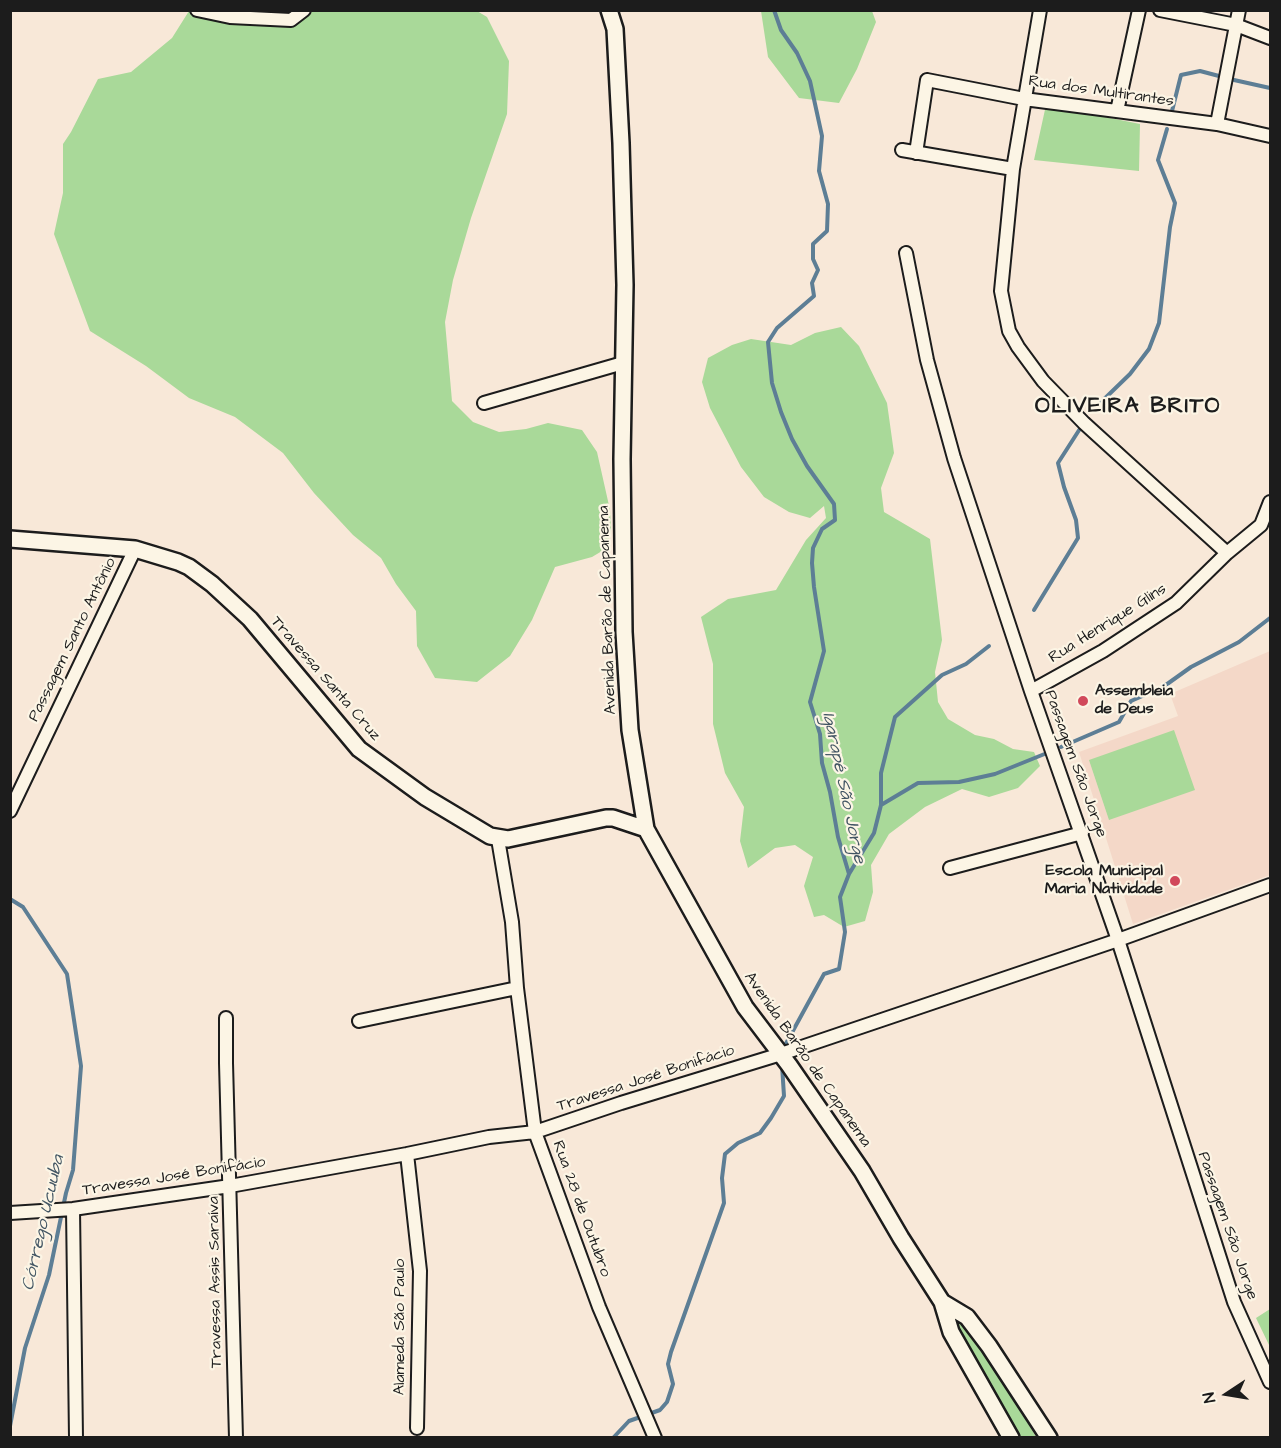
<!DOCTYPE html>
<meta charset="utf-8">
<style>
body{margin:0}
#map{position:relative;width:1281px;height:1448px;overflow:hidden;background:#f8e8d8;font-family:"Architects Daughter",sans-serif}
canvas{display:block}
.frame{position:absolute;inset:0;border:12px solid #1c1c1c;pointer-events:none}
.north{position:absolute;left:1197px;top:1364px;width:60px;height:60px;-webkit-text-stroke:4px #fcf5e5;paint-order:stroke;rotate:258deg;font-size:16px;font-weight:700;line-height:24px;text-align:center;color:#1c1c1c}
.north::after{content:'';display:block;margin:auto;width:21px;height:27px;background:#1c1c1c;clip-path:polygon(50% 0,100% 100%,50% 72%,0 100%)}
</style>
<div id="map">
<canvas width="1281" height="1448"></canvas>
<div class="frame"></div>
<div class="north">N</div>
</div>
<script>
const context = document.querySelector('canvas').getContext('2d');
context.lineJoin = 'round';
function fill(path, color) {
  context.fillStyle = color;
  context.fill(path, 'evenodd');
}
function shape(rows) {
  const path = new Path2D();
  for (const r of rows) {
    path.moveTo(r[0], r[1]);
    for (let i = 2; i < r.length; i += 2) path.lineTo(r[i], r[i + 1]);
  }
  return path;
}
function trace(path, color, width, dash) {
  context.strokeStyle = color;
  context.lineWidth = width;
  context.lineCap = dash ? 'butt' : 'round';
  context.setLineDash(dash || []);
  context.stroke(path);
}
function label(font, color, halo, rows, align = 'center') {
  context.font = font + ' "Architects Daughter",sans-serif';
  context.lineWidth = 4.5;
  context.setLineDash([]);
  context.textBaseline = 'middle';
  context.strokeStyle = halo;
  context.fillStyle = color;
  for (const [text, x, y, turn = 0] of rows) {
    context.save();
    context.translate(x, y);
    context.rotate((+turn || 0) * Math.PI / 180);
    context.textAlign = isNaN(turn) ? turn : align;
    if (halo) context.strokeText(text, 0, 0);
    context.fillText(text, 0, 0);
    context.restore();
  }
}
fill(shape([
 [1270,651,1270,875,1133,924,1079,752,1178,716,1170,694]
]), '#f4d8c8');
fill(shape([
 [189,11,477,11,487,17,509,61,507,114,471,218,453,280,445,322,452,401,473,422,499,432,526,429,548,423,582,430,597,452,610,510,611,529,607,548,592,557,555,567,532,620,510,656,477,682,435,678,417,646,416,611,396,584,381,558,353,535,314,493,283,453,235,417,189,398,146,366,90,331,54,234,63,193,63,144,71,132,98,79,131,72,172,38],
 [761,11,872,11,876,22,857,69,839,103,799,98,768,57],
 [1046,105,1140,124,1139,171,1034,160],
 [841,327,859,346,887,403,894,453,881,488,884,512,930,539,942,640,935,672,938,702,948,719,975,735,994,739,1013,749,1034,752,1040,766,1018,788,989,797,962,789,925,807,889,834,871,865,873,892,865,921,844,927,824,915,814,917,804,886,813,857,795,845,775,848,748,868,740,841,744,807,725,773,713,724,713,664,701,617,728,599,776,590,806,540,826,518,824,506,810,518,789,512,764,497,741,467,710,408,702,382,708,358,732,345,751,339,791,345,815,333],
 [1174,730,1195,790,1109,820,1089,760],
 [1270,1309,1270,1347,1256,1318],
 [959,1323,964,1325,997,1370,1036,1437,1019,1437,990,1382,958,1328]
]), '#a9d999');
trace(shape([
 [774,10,781,30,797,53,810,81,822,136,819,171,828,204,827,231,813,244,813,259,818,270,812,283,814,296,777,328,768,342,772,383,781,412,792,439,807,466,834,504,835,520,822,529,813,548,812,563,814,587,824,651,810,702,820,734,822,763,830,792,838,837,849,874,840,897,845,932,839,969,824,974,783,1049],
 [1234,80,1270,88],
 [1171,115,1181,75,1200,71,1219,76],
 [1097,406,1130,374,1149,349,1159,323,1170,227,1175,203,1158,160,1167,129],
 [1034,610,1078,538,1076,520,1064,487,1058,463,1083,424],
 [1061,747,1119,722,1131,701,1163,687,1191,667,1239,642,1270,618],
 [881,805,881,773,895,717,942,675,966,664,989,646],
 [849,874,874,833,881,805,918,783,959,782,995,774,1047,753],
 [10,899,23,907,67,974,81,1066,73,1170,66,1193,49,1275,25,1348,10,1426],
 [613,1438,629,1421,660,1410,667,1402,673,1384,668,1364,671,1352,724,1203,722,1178,725,1154,738,1143,760,1133,771,1118,784,1096,782,1065]
]), '#5d7e95', 4);
const minor = shape([
 [197,10,230,17,291,20,304,10],
 [1040,10,1013,169,1001,291,1009,331,1018,347,1043,381,1084,423,1227,553],
 [1160,10,1236,25,1270,38],
 [1117,111,1139,10],
 [1217,124,1239,10],
 [902,150,1013,169],
 [916,153,927,80,1024,99,1217,124,1270,136],
 [906,253,927,360,954,458,1031,691,1118,940,1234,1302,1270,1382],
 [484,403,623,363],
 [1031,691,1103,651,1176,603,1227,553,1261,525,1270,502],
 [10,811,135,549],
 [498,839,512,922,517,988,535,1132,599,1307,655,1438],
 [950,868,1082,833],
 [226,1018,226,1063,236,1438],
 [359,1021,517,988],
 [407,1154,420,1271,417,1428],
 [73,1209,76,1438],
 [10,1213,73,1209,230,1186,407,1154,489,1137,535,1132,621,1103,781,1054,1118,940,1270,885]
]);
const tertiary = shape([
 [609,10,615,29,621,143,625,285,622,459,624,632,630,730,646,829,745,1007,789,1065,862,1171,901,1238,942,1302,951,1332,1011,1438],
 [10,539,135,549,178,562,189,567,212,584,250,619,359,749,425,797,490,836,508,839,606,818,613,818,646,829],
 [942,1302,967,1317,989,1346,1049,1438]
]);
trace(minor, '#1c1c1c', 16);
trace(tertiary, '#1c1c1c', 20);
trace(minor, '#fcf5e5', 12);
trace(tertiary, '#fcf5e5', 15);
for (const [x, y, r, color] of [
 [1083,701,6,"#d1495b"],
 [1175,881,6,"#d1495b"]
]) {
  const dot = new Path2D();
  dot.arc(x, y, r, 0, 2 * Math.PI);
  context.fillStyle = color;
  context.fill(dot);
  trace(dot, '#fcf5e5', 2);
}
label('16px', '#1c1c1c', '#fcf5e5', [
 ["Rua dos Multirantes",1101,92,8],
 ["Avenida Barão de Capanema",608,610,-92],
 ["Rua Henrique Glins",1108,624,-32],
 ["Passagem Santo Antônio",73,640,-64],
 ["Travessa Santa Cruz",325,679,49],
 ["Passagem São Jorge",1075,764,70],
 ["Avenida Barão de Capanema",807,1060,55],
 ["Travessa José Bonifácio",646,1079,-18],
 ["Travessa José Bonifácio",174,1177,-9],
 ["Rua 28 de Outubro",581,1209,70],
 ["Passagem São Jorge",1227,1226,71],
 ["Travessa Assis Saraíva",216,1282,-91],
 ["Alameda São Paulo",401,1327,-90]
]);
label('bold 16px', '#1c1c1c', '#fcf5e5', [
 ["Assembleia",1095,692],
 ["de Deus",1095,710],
 ["Escola Municipal",1163,872,"right"],
 ["Maria Natividade",1163,890,"right"]
], 'left');
label('italic 18px', '#425563', '#fcf5e5', [
 ["Igarapé São Jorge",843,788,78],
 ["Córrego Ucuuba",44,1223,-77]
]);
context.letterSpacing = '1.5px';
label('bold 22px', '#1c1c1c', '#fcf5e5', [
 ["OLIVEIRA BRITO",1128,407]
]);
context.letterSpacing = '0px';
</script>
